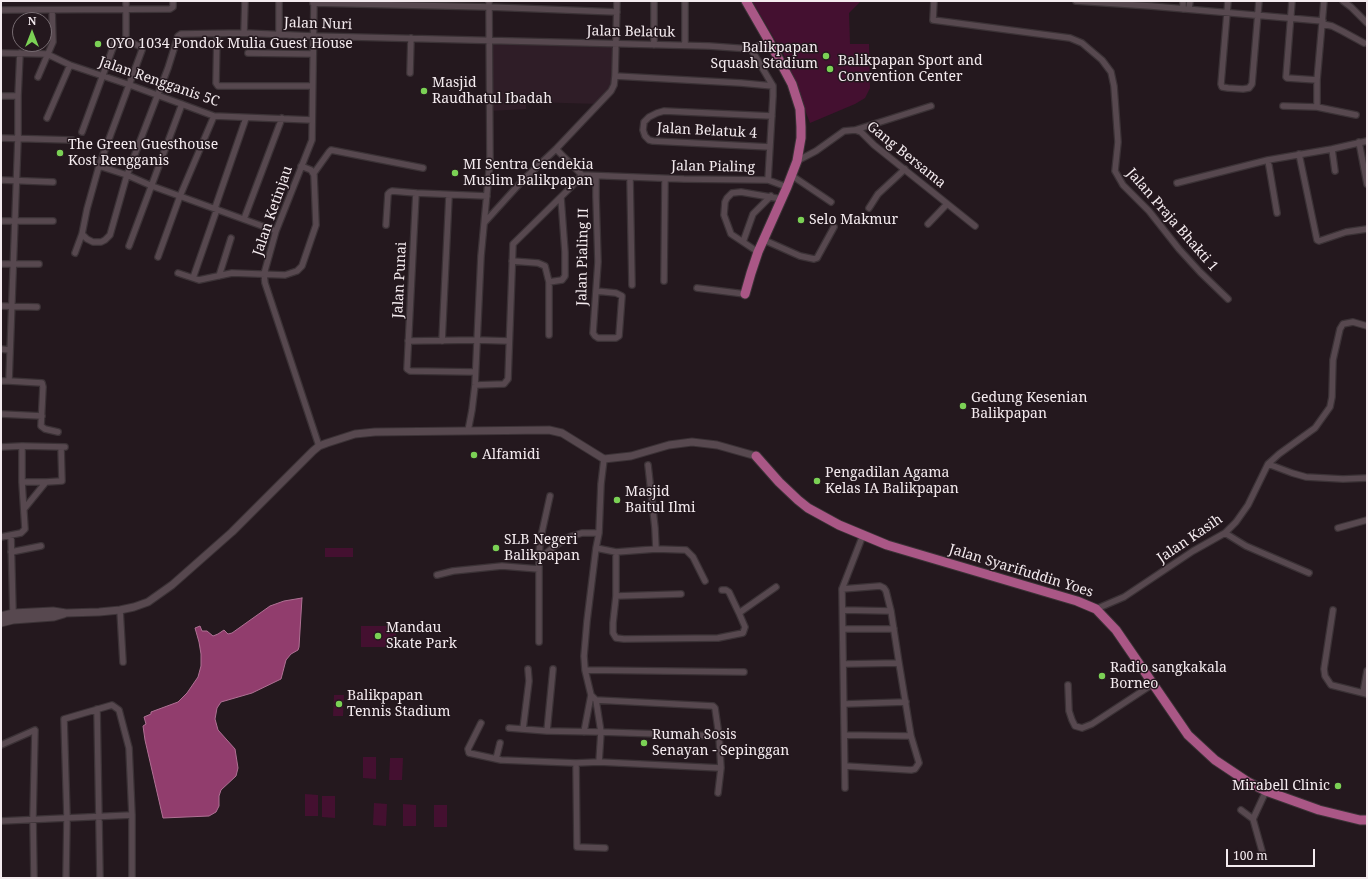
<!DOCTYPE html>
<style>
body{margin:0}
#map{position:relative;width:1368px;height:879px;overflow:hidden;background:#24181e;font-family:"Noto Serif",serif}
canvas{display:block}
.frame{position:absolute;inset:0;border:2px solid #f4ebef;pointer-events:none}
.north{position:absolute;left:12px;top:12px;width:40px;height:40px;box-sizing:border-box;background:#24181e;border:1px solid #776c72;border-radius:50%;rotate:0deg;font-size:11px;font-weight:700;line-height:16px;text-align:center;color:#f4ebef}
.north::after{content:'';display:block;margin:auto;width:14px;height:18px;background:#7bd155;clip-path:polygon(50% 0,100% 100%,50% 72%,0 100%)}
.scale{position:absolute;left:1226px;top:849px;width:89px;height:18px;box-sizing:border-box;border:2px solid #f4ebef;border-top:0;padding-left:5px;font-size:12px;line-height:14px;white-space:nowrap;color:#f4ebef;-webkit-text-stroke:3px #24181e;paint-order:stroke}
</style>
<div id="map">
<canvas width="1368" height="879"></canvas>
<div class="frame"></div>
<div class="north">N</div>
<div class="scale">100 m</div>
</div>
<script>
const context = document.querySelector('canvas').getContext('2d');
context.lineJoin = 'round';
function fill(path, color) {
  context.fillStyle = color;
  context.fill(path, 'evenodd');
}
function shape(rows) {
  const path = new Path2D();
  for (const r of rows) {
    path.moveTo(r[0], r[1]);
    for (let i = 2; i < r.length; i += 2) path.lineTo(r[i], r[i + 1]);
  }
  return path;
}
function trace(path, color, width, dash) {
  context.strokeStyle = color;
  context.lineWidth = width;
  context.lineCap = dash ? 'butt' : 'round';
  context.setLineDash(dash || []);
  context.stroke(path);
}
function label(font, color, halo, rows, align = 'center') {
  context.font = font + ' "Noto Serif",serif';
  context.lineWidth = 3;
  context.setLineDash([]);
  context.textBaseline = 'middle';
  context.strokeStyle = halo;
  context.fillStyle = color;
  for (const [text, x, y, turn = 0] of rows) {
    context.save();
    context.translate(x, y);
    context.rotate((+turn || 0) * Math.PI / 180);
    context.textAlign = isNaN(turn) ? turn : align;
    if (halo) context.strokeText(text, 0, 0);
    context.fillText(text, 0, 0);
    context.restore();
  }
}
fill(shape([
 [492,43,614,47,613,76,611,91,599,104,529,102,526,102,526,109,490,111]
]), '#2f1d27');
fill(shape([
 [752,1,861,1,849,13,850,44,869,44,870,88,865,98,855,104,810,123,784,55],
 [325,548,353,548,353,557,325,557],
 [361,626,396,626,396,647,361,647],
 [334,695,344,695,343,716,333,716],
 [363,757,376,757,376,779,363,778],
 [390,758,403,758,402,780,389,780],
 [305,794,318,795,318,816,305,816],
 [322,796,335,796,335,818,322,817],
 [374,803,387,804,386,826,373,825],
 [403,804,416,805,416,826,403,826],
 [434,805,447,805,447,827,434,827]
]), '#441030');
const water = shape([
 [302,598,299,647,298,650,291,654,286,660,281,679,252,693,221,702,217,708,215,719,218,730,235,749,238,768,236,776,221,790,219,796,219,806,216,812,209,816,163,818,145,740,143,726,146,724,144,717,151,714,151,712,178,702,187,693,198,677,201,666,201,654,199,642,195,628,200,626,202,631,207,631,213,636,218,634,224,630,228,634,232,633,270,606,284,601,302,598]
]);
fill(water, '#913d6d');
trace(water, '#af7194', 1);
const minor = shape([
 [126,1,126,40],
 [314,1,312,140,276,231,264,274,265,283,319,446],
 [934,1,933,20,1070,38,1082,43,1102,60,1111,72,1114,86,1118,142,1115,171,1123,185,1149,211,1179,249,1200,272,1228,299],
 [1076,1,1151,6,1323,21],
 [1228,1,1221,84,1222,87,1228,88,1243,89,1249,88,1252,84,1259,1],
 [1292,1,1286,77,1287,78,1317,80],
 [1343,1,1351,7,1367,23],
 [313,3,490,7,617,12],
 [1183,9,1183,1],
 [1189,9,1190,1],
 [1,10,170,9,173,7,173,1],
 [1322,24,1332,26,1342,31,1364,43],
 [244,33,245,1],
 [217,34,216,83,218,86,312,86],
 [279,35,279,1],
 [654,45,654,1],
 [685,45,685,1],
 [1,53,47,54,70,65,130,85,214,116,312,120],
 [20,53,18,96,18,138,9,381,42,383,43,387,41,426,45,429,58,432],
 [248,53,313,54],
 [410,73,411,38],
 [615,76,741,83,773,86],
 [38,77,53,42,52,10],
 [1,96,18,96],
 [1283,106,1317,107,1356,115],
 [1317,107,1317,80,1324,1],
 [47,118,70,65],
 [855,130,931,106],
 [1,138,72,140],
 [1359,142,1367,184],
 [770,147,653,141,649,140,645,136,643,130,644,122,649,117,657,113,664,111,772,116],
 [556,149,582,175,684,179,768,180,773,96,773,86,751,49],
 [1332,149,1335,171],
 [1299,154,1317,240,1319,241,1346,232,1367,229],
 [1268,160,1277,213],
 [797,161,816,151,844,131,855,130,861,132,874,145,975,226],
 [99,166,127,175,152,186,276,231],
 [314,173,329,152,331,150,423,168],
 [791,175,831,202],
 [596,176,596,197,598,262,593,333,595,336,598,338,616,338,619,336,622,296,616,293,596,291],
 [630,178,632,285],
 [1,180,53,182],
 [768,180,787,187],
 [1177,183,1268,160,1332,149,1367,141],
 [215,208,246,118],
 [869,208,878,194,905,169],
 [244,219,282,118],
 [1,221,53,221],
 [485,222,523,180,556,149,611,91,614,85,615,76,617,1],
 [928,224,947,204],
 [386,225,388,194,390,192,392,191,416,193],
 [82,234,87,239,93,242,101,242,105,240,110,235,127,175,168,68,178,36,181,34,244,33,313,36,709,46,751,49,769,41],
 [764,240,800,256,814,259,817,258,834,227],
 [743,242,753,214,771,196],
 [129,246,182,104],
 [758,252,731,234,724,215,725,202,727,198,732,193,741,192,782,199],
 [75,253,82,234,87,209,99,166,142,50,141,47,126,40,115,42,82,132],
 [158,257,180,196,214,116],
 [512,261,538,263,545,266,549,282,549,335],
 [1,264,39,264],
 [178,273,199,280,232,273,285,275,297,271,302,266,316,225,314,175,311,170,301,166],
 [219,276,231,238],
 [193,278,217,209],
 [664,281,665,179],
 [549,282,562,280,565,276,565,252,561,198],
 [697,288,745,294],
 [1,306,37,307],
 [408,341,476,340,509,341],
 [442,341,449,196],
 [1,349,9,350],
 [475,372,410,371,407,369,416,193,487,196],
 [1,381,9,381],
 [475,385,504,384,508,379,513,244,572,186,582,175],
 [1,414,42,416],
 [468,431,472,410,475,385,481,256,490,161,489,1],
 [1,447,22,446,65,447],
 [1268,464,1292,473,1306,477,1343,479,1367,478],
 [648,465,655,528,656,549],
 [22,482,46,482,24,509],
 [46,482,62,481,61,447],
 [1338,528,1367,520],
 [1225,533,1246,546,1309,573],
 [11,535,13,613],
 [1,537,21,533,25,529,22,482,22,446],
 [596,548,616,552],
 [11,552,41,546],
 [539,559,540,541,550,496],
 [437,575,453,571,502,566,539,569],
 [705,581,693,557,686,550,656,549,616,552,616,596,613,623,613,633,616,638,624,639,718,638,743,633,745,627,739,613,729,592,726,590,722,590],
 [842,589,880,586,884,588,886,591,891,611,899,663,844,664],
 [616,596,681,594],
 [1096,609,1124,597,1193,551,1225,533,1236,522,1248,505,1268,464,1279,454,1315,428,1330,407,1332,397,1333,360,1340,329,1343,324,1353,322,1367,326],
 [120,610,123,662],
 [843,610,891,611],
 [1333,610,1324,669,1325,676,1331,685,1367,694],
 [739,613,776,587],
 [843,629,894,629],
 [539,642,539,559,555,546,569,537,582,533,599,533],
 [585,670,744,672],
 [1068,685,1069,711,1072,720,1075,726,1082,728,1092,724,1153,684],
 [1363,693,1367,671],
 [596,700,713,706,715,708,719,736,721,768],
 [844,704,906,702],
 [97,709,100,878],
 [481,723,468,749,469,753,501,760,576,763,599,762,721,768,718,793],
 [509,728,547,731,601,732,719,736],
 [523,729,529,681,528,669],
 [547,731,553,669],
 [584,732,591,695],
 [845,735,911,736,899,663],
 [1,745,35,730,33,818,34,878],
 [496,759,500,743],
 [599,762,601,732,596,700,591,695,585,670,584,656,587,621,596,548,599,533,601,484,604,459],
 [576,763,577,847,605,848],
 [845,766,911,770,915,769,919,763,911,736],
 [845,788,842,589,863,535],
 [1241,810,1253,819],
 [1,821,132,815],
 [1262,851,1253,819,1266,791],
 [66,878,67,817,64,719,112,705,119,710,129,748,132,815,132,878]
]);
const tertiary = shape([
 [1,616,13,613,53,611,66,613,99,612,120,610,134,607,148,602,172,585,232,532,313,451,319,446,327,443,355,434,375,432,549,430,562,433,604,459,631,456,669,445,692,442,717,445,756,456],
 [1,623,13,620,54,617,64,614]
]);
const trunk = shape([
 [745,294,751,273,758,252,787,187,797,161,801,138,801,127,800,109,792,84,769,41,746,1],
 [756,456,779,482,798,500,808,508,839,525,887,545,1077,601,1096,609,1116,630,1188,735,1215,760,1248,782,1266,791,1319,810,1360,820,1367,820]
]);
trace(minor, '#3b3236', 8);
trace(tertiary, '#3b3236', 9);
trace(trunk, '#3b3236', 11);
trace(minor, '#57484f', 5.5);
trace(tertiary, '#57484f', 7);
trace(trunk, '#aa5786', 9);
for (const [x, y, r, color] of [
 [98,44,4,"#7bd155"],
 [826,56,4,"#7bd155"],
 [830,69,4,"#7bd155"],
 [424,91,4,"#7bd155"],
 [60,153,4,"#7bd155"],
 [455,173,4,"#7bd155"],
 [801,220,4,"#7bd155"],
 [963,406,4,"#7bd155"],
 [474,455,4,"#7bd155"],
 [817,481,4,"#7bd155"],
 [617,500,4,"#7bd155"],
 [496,548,4,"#7bd155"],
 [378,636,4,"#7bd155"],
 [1102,676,4,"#7bd155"],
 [339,704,4,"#7bd155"],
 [644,743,4,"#7bd155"],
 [1338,786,4,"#7bd155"]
]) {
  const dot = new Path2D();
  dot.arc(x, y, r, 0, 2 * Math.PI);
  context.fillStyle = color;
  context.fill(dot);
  trace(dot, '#24181e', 1.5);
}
label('14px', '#f4ebef', '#24181e', [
 ["Jalan Nuri",318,24,2],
 ["Jalan Belatuk",631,32,1],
 ["Jalan Rengganis 5C",159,82,19],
 ["Jalan Belatuk 4",707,131,3],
 ["Gang Bersama",906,155,39],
 ["Jalan Pialing",713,167,1],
 ["Jalan Ketinjau",273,211,-71],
 ["Jalan Praja Bhakti 1",1172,220,49],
 ["Jalan Pialing II",583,257,-89],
 ["Jalan Punai",400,280,-87],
 ["Jalan Kasih",1190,539,-34],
 ["Jalan Syarifuddin Yoes",1021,571,17]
]);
label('14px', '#f4ebef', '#24181e', [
 ["OYO 1034 Pondok Mulia Guest House",106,44],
 ["Balikpapan",818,48,"right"],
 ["Squash Stadium",818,64,"right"],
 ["Balikpapan Sport and",838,61],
 ["Convention Center",838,77],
 ["Masjid",432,83],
 ["Raudhatul Ibadah",432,99],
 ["The Green Guesthouse",68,145],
 ["Kost Rengganis",68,161],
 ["MI Sentra Cendekia",463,165],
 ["Muslim Balikpapan",463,181],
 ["Selo Makmur",809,220],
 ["Gedung Kesenian",971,398],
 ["Balikpapan",971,414],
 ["Alfamidi",482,455],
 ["Pengadilan Agama",825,473],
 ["Kelas IA Balikpapan",825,489],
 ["Masjid",625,492],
 ["Baitul Ilmi",625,508],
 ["SLB Negeri",504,540],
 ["Balikpapan",504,556],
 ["Mandau",386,628],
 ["Skate Park",386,644],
 ["Radio sangkakala",1110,668],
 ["Borneo",1110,684],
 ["Balikpapan",347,696],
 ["Tennis Stadium",347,712],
 ["Rumah Sosis",652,735],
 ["Senayan - Sepinggan",652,751],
 ["Mirabell Clinic",1330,786,"right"]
], 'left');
</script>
